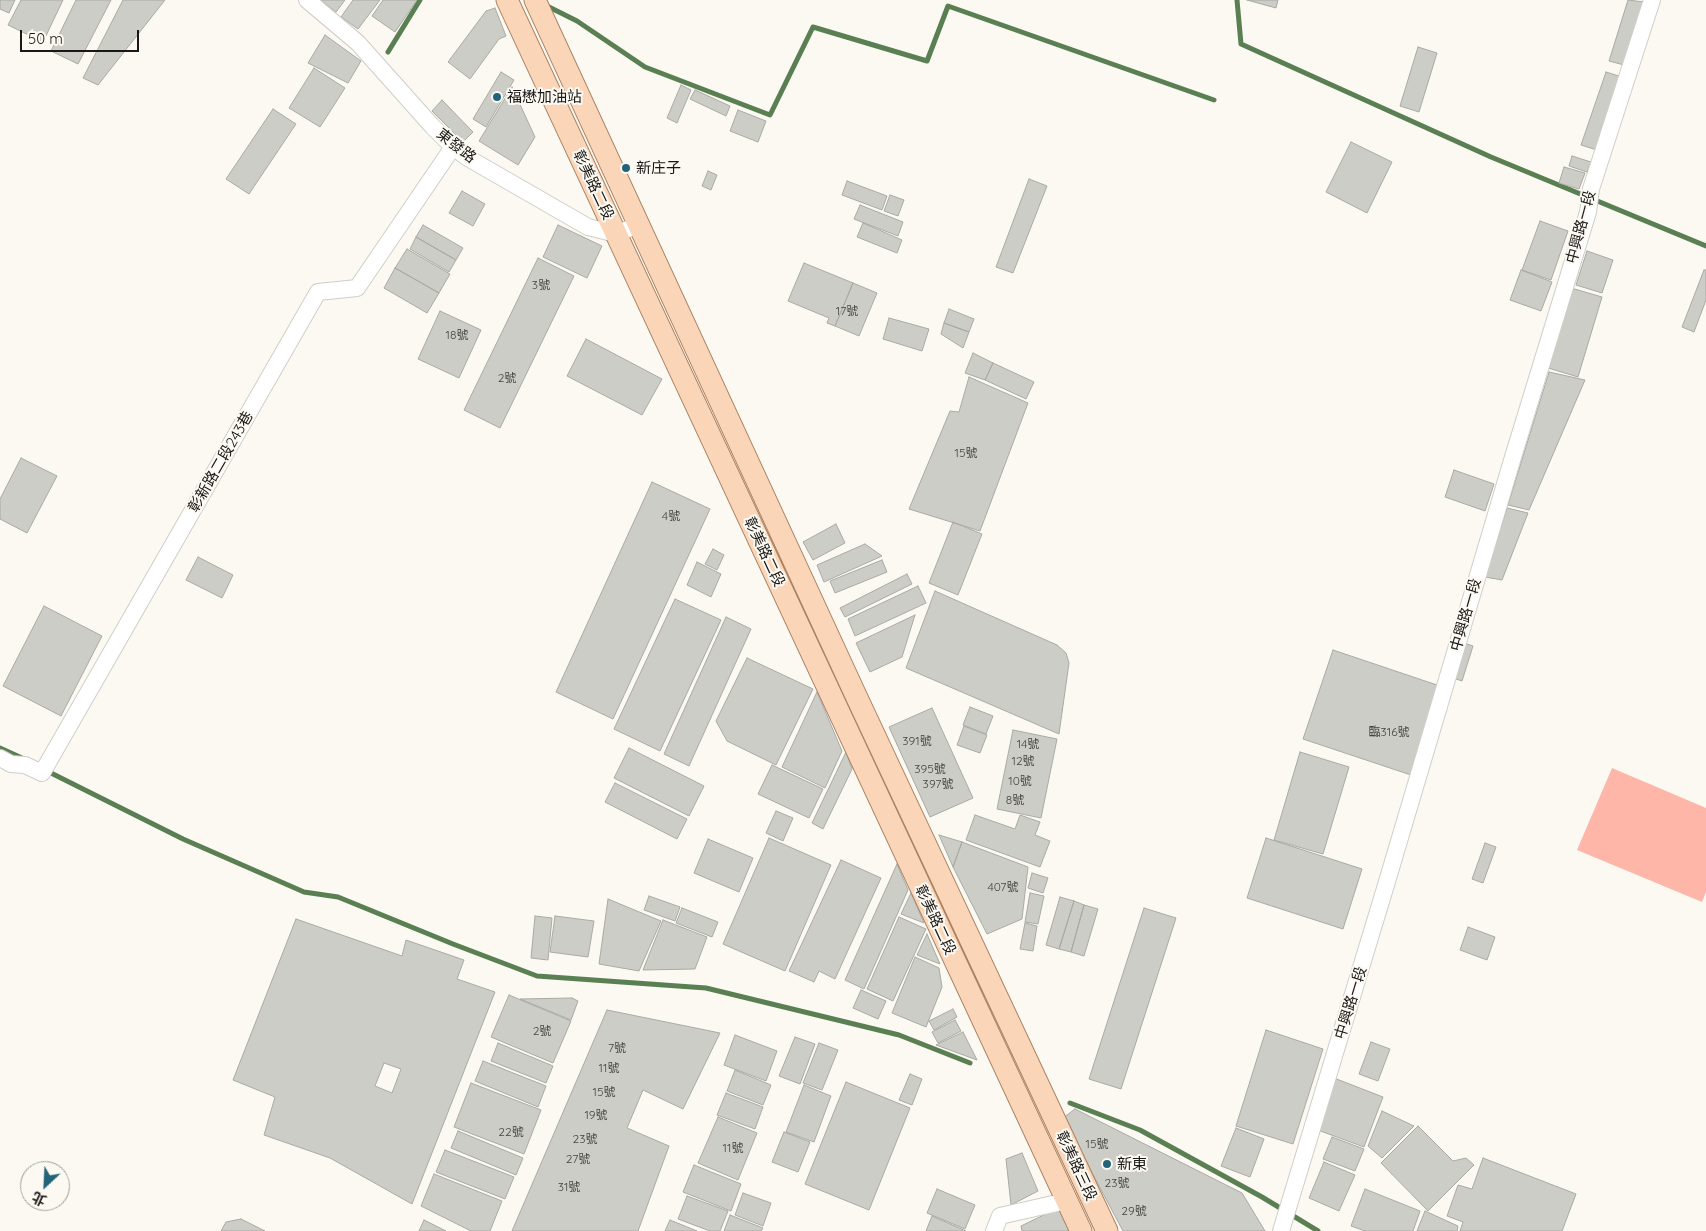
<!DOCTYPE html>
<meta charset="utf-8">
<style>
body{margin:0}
#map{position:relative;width:1706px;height:1231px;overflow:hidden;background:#fcf9f3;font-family:Quicksand,"Noto Sans TC",sans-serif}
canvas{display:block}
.north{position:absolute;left:20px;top:1161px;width:50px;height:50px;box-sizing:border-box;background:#fcf9f3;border:1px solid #a19f9b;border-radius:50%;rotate:205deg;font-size:14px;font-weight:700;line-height:20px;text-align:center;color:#191816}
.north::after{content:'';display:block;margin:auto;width:18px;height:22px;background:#246479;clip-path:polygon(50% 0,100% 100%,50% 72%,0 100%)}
.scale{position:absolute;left:20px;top:30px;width:119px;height:22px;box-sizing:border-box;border:2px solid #191816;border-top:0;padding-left:6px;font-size:15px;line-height:18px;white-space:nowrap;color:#191816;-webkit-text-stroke:4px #fcf9f3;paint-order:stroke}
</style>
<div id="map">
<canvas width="1706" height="1231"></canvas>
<div class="north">北</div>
<div class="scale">50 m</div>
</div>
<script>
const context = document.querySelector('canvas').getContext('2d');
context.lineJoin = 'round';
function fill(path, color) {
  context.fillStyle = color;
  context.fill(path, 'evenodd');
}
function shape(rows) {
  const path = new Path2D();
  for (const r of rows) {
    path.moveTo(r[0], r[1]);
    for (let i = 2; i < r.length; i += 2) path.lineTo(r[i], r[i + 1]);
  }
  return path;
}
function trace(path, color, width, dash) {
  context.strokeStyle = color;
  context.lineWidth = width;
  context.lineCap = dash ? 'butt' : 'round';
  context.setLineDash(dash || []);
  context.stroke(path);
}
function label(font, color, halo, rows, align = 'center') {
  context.font = font + ' Quicksand,"Noto Sans TC",sans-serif';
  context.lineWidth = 4;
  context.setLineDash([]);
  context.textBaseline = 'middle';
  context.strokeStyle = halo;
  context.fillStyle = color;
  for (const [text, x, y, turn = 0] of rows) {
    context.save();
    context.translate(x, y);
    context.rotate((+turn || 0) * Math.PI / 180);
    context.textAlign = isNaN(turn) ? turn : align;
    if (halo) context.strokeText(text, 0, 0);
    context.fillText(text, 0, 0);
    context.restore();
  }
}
fill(shape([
 [1612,768,1706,808,1706,892,1702,902,1577,850]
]), '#fdb6a8');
trace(shape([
 [1237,0,1241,44,1491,157,1706,246],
 [545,5,577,21,645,67,770,115,813,27,927,61,948,6,1214,100],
 [388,52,420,0],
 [0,748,22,758],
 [45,770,183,839,304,892,338,897,453,944,537,976,706,988,899,1035,970,1063],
 [1070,1103,1140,1130,1262,1197,1318,1231]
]), '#5a7f52', 5);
const building = shape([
 [0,0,15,0,9,13,0,9,0,0],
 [21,0,63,0,43,42,8,25,21,0],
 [76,0,111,0,78,64,51,51,76,0],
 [123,0,165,0,98,85,83,78,123,0],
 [320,0,345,0,336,12,320,0],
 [353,0,380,0,358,29,341,17,353,0],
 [383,0,417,0,395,32,372,16,383,0],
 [1247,0,1278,0,1276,8,1247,0],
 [1628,0,1644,2,1624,65,1609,61,1628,0],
 [495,8,506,36,499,39,470,79,448,62,486,11,495,8],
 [325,35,361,61,348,83,308,63,325,35],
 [1418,47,1437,53,1419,112,1400,106,1418,47],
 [314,68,345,88,320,127,289,108,314,68],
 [501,72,514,80,486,127,473,119,501,72],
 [1606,72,1622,77,1597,150,1581,145,1606,72],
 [681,85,691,90,677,123,667,118,681,85],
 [512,87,535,137,518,165,479,141,512,87],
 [695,90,730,106,726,116,690,99,695,90],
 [442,100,473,132,463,142,432,111,442,100],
 [273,109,296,124,249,194,226,179,273,109],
 [738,110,766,121,758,142,730,131,738,110],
 [1351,142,1392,162,1367,213,1326,192,1351,142],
 [1572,156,1591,162,1587,172,1569,166,1572,156],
 [1564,167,1585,173,1579,189,1559,183,1564,167],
 [708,171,717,175,711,190,702,186,708,171],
 [1029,179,1047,186,1013,273,996,267,1029,179],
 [847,181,887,196,882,210,842,195,847,181],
 [462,191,485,204,473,226,449,213,462,191],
 [890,195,904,200,898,216,884,211,890,195],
 [860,205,903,222,898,236,854,219,860,205],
 [1540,221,1568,231,1551,280,1522,270,1540,221],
 [863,223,902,240,897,253,857,237,863,223],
 [423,225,463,248,456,260,416,237,423,225],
 [558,225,602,246,587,278,543,257,558,225],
 [416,237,456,260,449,272,410,249,416,237],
 [407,249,450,274,439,293,395,268,407,249],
 [1587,251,1613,260,1602,293,1576,285,1587,251],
 [538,258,574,276,500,428,464,410,538,258],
 [804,263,853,283,835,326,827,323,829,318,788,301,804,263],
 [395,268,439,293,427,313,384,288,395,268],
 [1521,270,1552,282,1541,311,1510,300,1521,270],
 [1704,270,1706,270,1706,300,1694,332,1682,327,1704,270],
 [853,283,877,293,859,336,835,326,853,283],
 [1571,288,1602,297,1578,377,1548,368,1571,288],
 [949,309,974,319,969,332,944,323,949,309],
 [440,311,481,330,459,378,418,359,440,311],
 [889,318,929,329,922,351,883,339,889,318],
 [944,323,969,332,963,348,941,334,944,323],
 [586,339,662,379,642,415,567,376,586,339],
 [973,353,993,363,985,380,965,373,973,353],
 [993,363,1034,382,1026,399,985,380,993,363],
 [1549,372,1585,380,1529,510,1508,505,1549,372],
 [969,377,1028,403,980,531,909,509,950,411,959,412,969,377],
 [21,458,57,476,27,533,0,519,0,499,21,458],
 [1454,470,1494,484,1485,511,1445,497,1454,470],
 [652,482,710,509,613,719,556,692,652,482],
 [1507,508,1528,513,1502,580,1485,577,1507,508],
 [953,522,982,534,958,595,929,583,953,522],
 [836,524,845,543,813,560,803,542,836,524],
 [865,544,882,556,824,582,817,565,865,544],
 [713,549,724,555,717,570,705,564,713,549],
 [198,557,233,575,222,598,186,580,198,557],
 [882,560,887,572,835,593,830,581,882,560],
 [697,562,721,574,711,597,687,585,697,562],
 [907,574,912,584,845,617,840,608,907,574],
 [918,586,926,603,855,636,848,619,918,586],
 [935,591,1057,645,1066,653,1069,663,1059,734,906,668,935,591],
 [675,599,721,620,660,751,614,729,675,599],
 [44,606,102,636,61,716,3,686,44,606],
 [915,615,902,657,870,672,856,643,915,615],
 [726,617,751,629,689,766,664,754,726,617],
 [1464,643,1473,646,1462,681,1453,678,1464,643],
 [1333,650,1440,686,1411,775,1303,739,1333,650],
 [747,658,813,689,776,765,727,741,716,721,747,658],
 [817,692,842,751,825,788,782,767,817,692],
 [970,707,993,716,986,734,963,725,970,707],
 [932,708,973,798,930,817,889,727,932,708],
 [964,726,987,735,980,753,957,745,964,726],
 [1013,730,1057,739,1041,818,997,809,1013,730],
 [629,748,704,786,689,816,614,778,629,748],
 [846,752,852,769,823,829,812,823,846,752],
 [1300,752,1349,767,1323,854,1274,840,1300,752],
 [772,765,823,789,809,818,758,794,772,765],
 [615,783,687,819,677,839,605,802,615,783],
 [776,811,793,818,783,841,766,833,776,811],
 [975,815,1015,829,1020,815,1040,822,1035,835,1050,841,1040,867,966,840,975,815],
 [939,835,962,842,953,867,939,835],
 [769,838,831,865,785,971,723,944,769,838],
 [1266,838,1362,869,1343,929,1247,898,1266,838],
 [708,839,753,858,739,892,694,873,708,839],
 [962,842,1028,867,1022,919,987,934,953,867,962,842],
 [1485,843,1496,847,1483,883,1472,879,1485,843],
 [841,860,881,878,835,979,819,971,814,982,789,971,841,860],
 [897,864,908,890,864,989,845,980,897,864],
 [1032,873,1048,878,1043,893,1028,888,1032,873],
 [911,893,924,923,901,914,911,893],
 [1030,893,1044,896,1038,924,1025,922,1030,893],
 [649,896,680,907,675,921,644,910,649,896],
 [1060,897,1074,901,1059,949,1046,945,1060,897],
 [608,899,661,921,639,971,599,964,608,899],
 [1074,901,1084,905,1071,952,1059,949,1074,901],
 [1084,905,1098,909,1084,956,1071,952,1084,905],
 [682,908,718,922,712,937,676,923,682,908],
 [1144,908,1176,918,1121,1089,1089,1079,1144,908],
 [535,916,552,918,548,960,531,958,535,916],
 [555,916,594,921,588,957,550,952,555,916],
 [899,917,926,929,893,1001,867,989,899,917],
 [296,919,402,956,406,940,464,960,457,979,495,992,412,1204,330,1158,264,1135,275,1097,233,1080,296,919],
 [384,1063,401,1069,392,1093,375,1086,384,1063],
 [663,920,707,937,695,969,643,970,663,920],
 [1025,923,1037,926,1033,951,1020,949,1025,923],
 [1468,927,1495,937,1487,960,1460,950,1468,927],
 [927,934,940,964,917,955,927,934],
 [915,957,939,968,942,987,926,1027,892,1013,915,957],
 [861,990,886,1001,878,1019,853,1008,861,990],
 [509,995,571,1021,553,1063,491,1037,509,995],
 [572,998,578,1001,571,1020,520,999,572,998],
 [953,1009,957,1017,934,1030,929,1021,953,1009],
 [607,1010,720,1033,683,1109,643,1090,627,1128,669,1146,638,1231,512,1231,607,1010],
 [955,1020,961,1031,938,1043,932,1032,955,1020],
 [1266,1030,1323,1049,1293,1144,1236,1126,1266,1030],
 [963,1032,977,1060,936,1045,963,1032],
 [735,1035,777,1051,766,1081,724,1065,735,1035],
 [795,1037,815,1044,800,1084,779,1076,795,1037],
 [1371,1042,1390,1049,1378,1081,1359,1074,1371,1042],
 [498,1043,553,1066,546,1083,491,1061,498,1043],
 [819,1043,838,1050,822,1090,803,1083,819,1043],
 [483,1061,546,1086,538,1107,475,1081,483,1061],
 [735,1070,771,1085,763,1105,727,1091,735,1070],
 [910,1074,922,1079,912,1105,899,1100,910,1074],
 [1334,1078,1383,1097,1364,1147,1315,1129,1334,1078],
 [846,1082,910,1108,869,1210,805,1184,846,1082],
 [471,1083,541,1110,524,1154,454,1127,471,1083],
 [804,1085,831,1096,814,1142,786,1132,804,1085],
 [726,1093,763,1107,755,1129,717,1115,726,1093],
 [1075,1109,1242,1193,1265,1231,1123,1231,1063,1118,1075,1109],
 [1382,1111,1414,1126,1382,1158,1368,1146,1382,1111],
 [718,1117,757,1133,738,1180,698,1163,718,1117],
 [1418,1126,1453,1161,1466,1158,1474,1165,1428,1211,1381,1163,1418,1126],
 [1236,1128,1264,1139,1250,1177,1221,1166,1236,1128],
 [458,1131,523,1158,516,1175,451,1148,458,1131],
 [784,1132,810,1142,798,1172,772,1162,784,1132],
 [1332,1137,1364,1149,1355,1171,1323,1159,1332,1137],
 [445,1150,514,1177,505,1199,436,1172,445,1150],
 [1022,1153,1038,1191,1011,1205,1006,1159,1022,1153],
 [1483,1158,1576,1194,1562,1231,1460,1231,1463,1222,1447,1216,1458,1185,1472,1189,1483,1158],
 [1324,1162,1355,1175,1339,1211,1309,1198,1324,1162],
 [694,1165,741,1184,731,1211,683,1192,694,1165],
 [434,1174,502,1201,490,1231,471,1231,421,1206,434,1174],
 [937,1189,975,1205,965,1229,927,1213,937,1189],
 [1365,1189,1420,1211,1413,1231,1365,1231,1351,1226,1365,1189],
 [743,1193,771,1203,763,1226,735,1215,743,1193],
 [687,1196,728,1211,720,1231,710,1231,678,1219,687,1196],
 [1060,1207,1070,1231,1022,1231,1021,1226,1060,1207],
 [1425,1211,1458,1226,1457,1231,1417,1231,1425,1211],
 [730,1215,763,1228,761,1231,724,1231,730,1215],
 [932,1216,966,1231,926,1231,932,1216],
 [241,1219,265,1231,221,1231,226,1222,241,1219],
 [424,1220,446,1231,419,1231,424,1220],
 [670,1220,697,1231,665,1231,670,1220]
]);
fill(building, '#cdcdc7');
trace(building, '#a9aaa4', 1);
const minor = shape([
 [307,0,358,43,432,126,453,147,468,158,588,227,616,234,640,224],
 [0,758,11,764,25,765,42,773,318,292,357,288,453,147],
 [994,1231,1000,1216,1066,1201],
 [1281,1231,1386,885,1513,457,1588,212,1591,189,1652,0]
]);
const major = shape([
 [507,0,1081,1231],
 [535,0,858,700,1107,1231]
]);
trace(minor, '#d0cec8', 18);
trace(major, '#aa8161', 23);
trace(minor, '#fff', 16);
trace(major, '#fbd5b8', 21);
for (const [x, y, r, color] of [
 [497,97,5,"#246479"],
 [626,168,5,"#246479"],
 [1107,1164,5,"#246479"]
]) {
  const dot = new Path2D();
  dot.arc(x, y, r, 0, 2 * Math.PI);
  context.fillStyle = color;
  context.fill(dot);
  trace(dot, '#fcf9f3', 2);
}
label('12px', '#464542', null, [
 ["3號",541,285],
 ["17號",847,311],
 ["18號",457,335],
 ["2號",507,378],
 ["15號",966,453],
 ["4號",671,516],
 ["臨316號",1389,732],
 ["391號",917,741],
 ["14號",1028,744],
 ["12號",1023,761],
 ["395號",930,769],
 ["10號",1020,781],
 ["397號",938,784],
 ["8號",1015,800],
 ["407號",1003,887],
 ["2號",542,1031],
 ["7號",617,1048],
 ["11號",609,1068],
 ["15號",604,1092],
 ["19號",596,1115],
 ["22號",511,1132],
 ["23號",585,1139],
 ["15號",1097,1144],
 ["11號",733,1148],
 ["27號",578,1159],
 ["23號",1117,1183],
 ["31號",569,1187],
 ["29號",1134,1211]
]);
label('15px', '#191816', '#fcf9f3', [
 ["福懋加油站",507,97],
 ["新庄子",636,168],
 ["新東",1117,1164]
], 'left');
label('15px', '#191816', '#fcf9f3', [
 ["東發路",456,146,38],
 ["彰美路二段",593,185,65],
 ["中興路一段",1581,227,-75],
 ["彰新路二段243巷",221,462,-60],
 ["彰美路二段",764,552,65],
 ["中興路一段",1466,615,-74],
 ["彰美路二段",935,920,65],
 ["中興路一段",1351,1003,-73],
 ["彰美路三段",1076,1166,65]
]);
</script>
